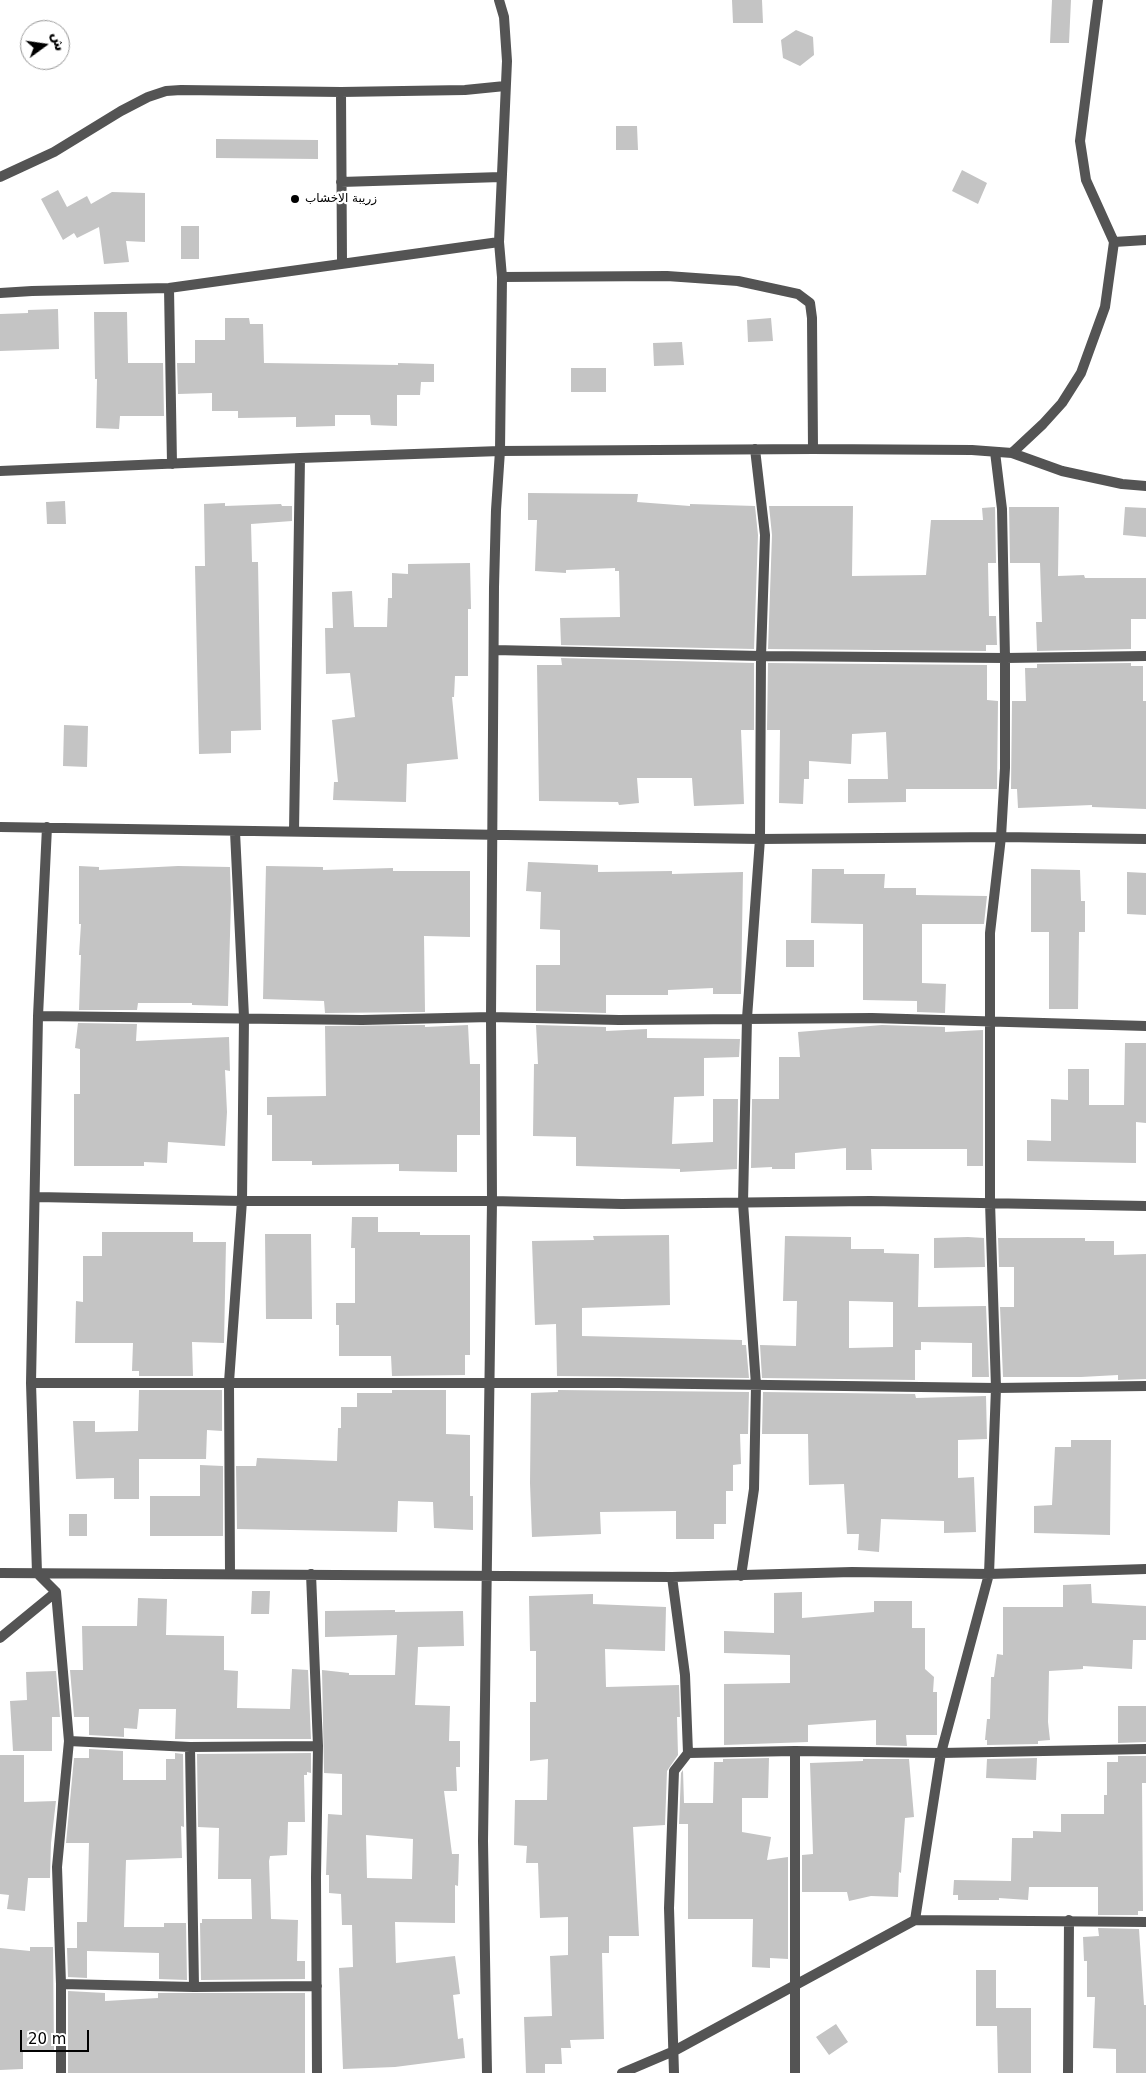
<!DOCTYPE html>
<meta charset="utf-8">
<style>
body{margin:0}
#map{position:relative;width:1146px;height:2073px;overflow:hidden;background:#fff;font-family:"DejaVu Sans",Vazirmatn,sans-serif}
canvas{display:block}
.north{position:absolute;left:20px;top:20px;width:50px;height:50px;box-sizing:border-box;background:#fff;border:1px solid #999;border-radius:50%;rotate:76deg;font-size:14px;font-weight:700;line-height:20px;text-align:center;color:#000}
.north::after{content:'';display:block;margin:auto;width:18px;height:22px;background:#000;clip-path:polygon(50% 0,100% 100%,50% 72%,0 100%)}
.scale{position:absolute;left:20px;top:2030px;width:69px;height:22px;box-sizing:border-box;border:2px solid #000;border-top:0;padding-left:6px;font-size:15px;line-height:18px;white-space:nowrap;color:#000;-webkit-text-stroke:4px #fff;paint-order:stroke}
</style>
<div id="map">
<canvas width="1146" height="2073"></canvas>
<div class="north">ش</div>
<div class="scale">20 m</div>
</div>
<script>
const context = document.querySelector('canvas').getContext('2d');
context.lineJoin = 'round';
function fill(path, color) {
  context.fillStyle = color;
  context.fill(path, 'evenodd');
}
function shape(rows) {
  const path = new Path2D();
  for (const r of rows) {
    path.moveTo(r[0], r[1]);
    for (let i = 2; i < r.length; i += 2) path.lineTo(r[i], r[i + 1]);
  }
  return path;
}
function trace(path, color, width, dash) {
  context.strokeStyle = color;
  context.lineWidth = width;
  context.lineCap = dash ? 'butt' : 'round';
  context.setLineDash(dash || []);
  context.stroke(path);
}
function label(font, color, halo, rows, align = 'center') {
  context.font = font + ' "DejaVu Sans",Vazirmatn,sans-serif';
  context.lineWidth = 4.5;
  context.setLineDash([]);
  context.textBaseline = 'middle';
  context.strokeStyle = halo;
  context.fillStyle = color;
  for (const [text, x, y, turn = 0] of rows) {
    context.save();
    context.translate(x, y);
    context.rotate((+turn || 0) * Math.PI / 180);
    context.textAlign = isNaN(turn) ? turn : align;
    if (halo) context.strokeText(text, 0, 0);
    context.fillText(text, 0, 0);
    context.restore();
  }
}
fill(shape([
 [732,0,762,0,763,23,733,23],
 [1052,0,1071,0,1069,43,1050,43],
 [796,30,813,37,814,55,800,66,783,58,781,40],
 [616,126,637,126,638,150,616,150],
 [216,139,318,140,318,159,216,158],
 [962,170,987,183,978,204,952,191],
 [58,190,67,207,87,196,91,204,112,192,145,193,145,242,126,241,129,262,104,264,99,227,77,238,74,233,63,240,41,199],
 [181,226,199,226,199,259,181,259],
 [58,309,59,349,0,351,0,314,28,313,28,310],
 [94,312,127,312,128,363,163,363,164,416,120,416,119,429,96,428,97,379,95,379],
 [225,318,249,318,250,324,263,324,264,363,398,365,398,363,434,364,434,382,421,382,420,395,397,395,397,426,371,425,370,415,335,415,335,426,296,427,296,417,238,418,238,411,212,411,212,393,178,394,177,363,195,363,195,340,225,340],
 [771,318,773,341,748,342,747,320],
 [682,342,684,365,654,366,653,343],
 [571,368,606,368,606,392,571,392],
 [528,493,638,494,637,502,690,506,690,504,755,506,758,535,754,649,561,645,560,618,620,617,619,571,615,571,615,568,566,570,566,573,535,571,537,520,528,520],
 [65,501,66,524,47,524,46,502],
 [225,503,225,506,281,504,282,506,292,506,292,521,251,524,252,562,258,562,261,730,231,731,231,753,199,754,195,566,205,566,204,504],
 [769,506,853,506,852,576,926,575,931,520,983,520,982,508,995,507,996,563,988,563,989,616,996,616,997,645,986,645,986,651,768,649,772,535],
 [1009,507,1059,507,1058,576,1084,575,1085,578,1146,578,1146,619,1131,619,1131,649,1037,651,1036,622,1042,622,1040,563,1010,563],
 [1125,507,1146,508,1146,537,1123,535],
 [470,563,471,609,468,609,468,676,455,676,454,697,452,697,458,759,407,764,406,802,333,800,334,782,338,782,332,720,355,717,350,673,326,674,325,628,333,628,332,592,352,591,354,627,387,627,388,598,392,598,392,573,408,574,408,564],
 [561,658,754,663,754,730,741,730,744,804,694,806,692,778,637,778,639,803,619,805,618,802,539,801,537,665,562,665],
 [768,663,987,665,987,700,998,701,997,789,906,789,906,802,848,803,848,779,888,779,886,732,852,734,851,764,809,761,809,779,804,779,803,804,779,803,780,730,767,730],
 [1131,663,1131,666,1143,666,1143,701,1146,701,1146,809,1092,807,1092,805,1018,808,1017,789,1011,789,1012,701,1026,701,1025,668,1037,668,1037,664],
 [64,725,88,726,87,767,63,766],
 [528,862,598,865,598,872,672,871,672,874,743,872,741,994,713,994,713,988,668,990,668,995,606,995,606,1013,536,1011,536,965,560,965,560,930,540,929,541,892,526,891],
 [79,866,99,867,99,870,178,866,230,867,231,900,228,1006,192,1005,192,1003,138,1003,137,1010,79,1010,81,955,79,955,81,924,79,924],
 [266,866,323,867,323,870,393,868,393,871,470,871,470,937,424,936,425,1012,325,1013,324,1001,263,999],
 [812,869,844,869,844,874,885,874,884,888,916,888,916,895,987,896,984,924,922,924,922,983,946,984,945,1013,917,1012,917,1001,863,1000,863,924,811,923],
 [1031,869,1080,870,1081,901,1085,901,1085,932,1079,932,1078,1009,1049,1009,1049,932,1031,932],
 [1127,872,1146,873,1146,915,1127,914],
 [786,940,814,940,814,967,786,967],
 [78,1023,137,1024,136,1041,229,1037,230,1071,225,1070,227,1112,225,1146,168,1142,167,1163,144,1162,144,1166,74,1166,74,1094,80,1094,80,1049,75,1048],
 [425,1025,425,1027,468,1025,470,1064,480,1064,480,1135,457,1135,457,1172,399,1171,399,1164,312,1165,312,1161,272,1161,272,1115,267,1115,267,1097,326,1096,325,1026],
 [536,1025,606,1027,606,1031,647,1029,647,1038,740,1039,739,1057,704,1058,704,1096,674,1097,672,1144,713,1142,713,1099,738,1099,737,1169,680,1172,680,1169,576,1166,576,1137,533,1136,534,1064,538,1064],
 [882,1025,945,1027,945,1032,983,1030,983,1166,967,1166,967,1149,871,1149,872,1170,846,1170,846,1148,795,1153,795,1169,772,1169,772,1167,751,1168,752,1099,779,1099,779,1057,800,1057,798,1032],
 [1125,1043,1146,1043,1146,1123,1136,1122,1136,1163,1027,1161,1027,1140,1051,1141,1051,1099,1068,1100,1068,1069,1089,1069,1089,1105,1124,1105],
 [352,1217,378,1217,378,1232,420,1232,420,1235,470,1235,470,1355,465,1355,465,1375,392,1376,391,1356,339,1356,339,1325,336,1325,336,1303,355,1303,355,1248,351,1248],
 [102,1232,193,1232,193,1242,226,1242,224,1343,192,1342,193,1376,139,1376,139,1371,132,1371,133,1343,75,1343,76,1301,83,1302,83,1256,102,1256],
 [265,1234,311,1234,312,1319,266,1319],
 [669,1235,670,1305,582,1308,582,1336,742,1340,742,1345,746,1345,749,1378,557,1376,556,1324,535,1325,532,1241,594,1240,593,1236],
 [785,1236,851,1237,851,1249,884,1249,884,1253,919,1254,918,1307,986,1306,989,1377,972,1377,972,1343,921,1342,921,1350,915,1350,915,1380,762,1378,760,1345,796,1346,797,1301,783,1301],
 [849,1301,893,1302,893,1347,849,1348],
 [968,1237,984,1238,985,1267,934,1268,934,1238],
 [998,1238,1085,1238,1085,1241,1114,1241,1114,1255,1146,1254,1146,1379,1118,1380,1118,1375,1081,1377,1003,1377,1000,1307,1014,1307,1014,1267,999,1267],
 [139,1390,222,1390,222,1431,207,1430,206,1459,139,1459,139,1499,114,1499,114,1478,76,1479,73,1421,95,1421,95,1432,138,1431],
 [392,1390,446,1390,446,1434,470,1435,470,1496,473,1496,473,1530,434,1528,433,1502,398,1501,397,1532,237,1529,236,1466,256,1466,257,1458,337,1461,338,1428,341,1428,341,1407,357,1407,357,1393,392,1393],
 [558,1390,749,1392,748,1434,740,1434,741,1464,733,1465,733,1491,726,1491,726,1524,714,1524,714,1539,676,1539,676,1511,600,1512,601,1534,532,1537,530,1483,531,1393,558,1392],
 [763,1392,915,1394,916,1398,986,1396,987,1439,958,1440,958,1478,974,1477,976,1532,944,1533,944,1521,881,1519,879,1552,858,1550,859,1534,847,1534,844,1484,809,1485,808,1434,762,1434],
 [1071,1440,1111,1440,1110,1535,1034,1533,1034,1506,1052,1505,1055,1447,1071,1447],
 [200,1465,223,1466,223,1536,150,1536,150,1496,200,1496],
 [69,1514,87,1514,87,1536,69,1536],
 [1091,1584,1092,1603,1146,1606,1146,1640,1133,1640,1132,1669,1083,1666,1083,1669,1049,1671,1048,1722,1050,1740,1038,1741,1038,1744,987,1745,987,1740,985,1740,987,1719,990,1719,991,1677,994,1677,997,1654,1003,1655,1003,1607,1063,1607,1063,1585],
 [252,1591,270,1591,269,1614,251,1614],
 [802,1592,802,1618,874,1612,874,1601,912,1601,912,1628,925,1628,925,1669,934,1677,933,1692,937,1692,937,1735,906,1735,907,1746,876,1745,876,1720,808,1725,808,1742,724,1745,724,1684,790,1683,790,1655,724,1653,724,1631,774,1633,774,1593],
 [593,1594,593,1604,666,1607,665,1651,605,1649,606,1687,679,1685,680,1717,677,1717,678,1755,667,1771,665,1825,633,1827,639,1936,609,1936,609,1953,602,1953,604,2039,570,2040,571,2048,561,2048,562,2064,545,2064,545,2073,526,2073,524,2017,552,2016,550,1956,568,1955,568,1917,540,1918,538,1863,526,1863,527,1846,514,1845,515,1800,547,1800,548,1759,530,1761,530,1702,536,1702,536,1651,530,1651,529,1596],
 [138,1598,167,1599,166,1635,224,1636,224,1670,238,1671,237,1708,290,1709,292,1669,308,1670,311,1739,175,1739,176,1709,139,1709,137,1729,124,1728,124,1737,89,1735,89,1717,74,1717,70,1670,83,1670,82,1626,137,1626],
 [395,1610,395,1612,463,1611,464,1646,418,1647,415,1705,450,1706,449,1741,460,1741,460,1767,456,1767,457,1791,444,1791,452,1854,459,1854,458,1886,455,1885,455,1923,395,1922,396,1963,455,1956,460,1994,453,1995,458,2039,463,2038,465,2058,395,2067,343,2069,339,1968,353,1967,352,1925,342,1925,341,1894,329,1893,329,1875,326,1875,328,1814,342,1815,342,1774,324,1773,322,1670,349,1673,349,1675,395,1675,397,1635,325,1637,325,1611],
 [366,1835,413,1839,412,1879,367,1878],
 [56,1671,60,1717,52,1717,52,1751,13,1751,10,1701,27,1700,26,1672],
 [1118,1706,1146,1706,1146,1742,1118,1743],
 [89,1749,123,1751,123,1780,166,1780,166,1759,175,1759,175,1753,183,1754,184,1827,181,1826,182,1858,126,1860,124,1927,164,1927,164,1923,186,1923,187,1980,159,1979,159,1953,87,1951,87,1978,68,1977,67,1948,77,1948,77,1922,87,1922,89,1843,66,1843,74,1758,89,1758],
 [311,1753,311,1773,307,1772,307,1775,304,1775,305,1822,288,1822,287,1855,270,1856,269,1861,271,1919,298,1920,297,1961,305,1961,305,1979,201,1980,200,1923,202,1923,202,1919,252,1919,251,1879,218,1879,219,1828,198,1827,197,1754],
 [0,1755,24,1755,24,1802,56,1801,51,1843,50,1878,28,1878,25,1911,7,1909,9,1895,0,1894],
 [1118,1756,1146,1756,1146,1783,1142,1783,1143,1911,1138,1911,1138,1915,1098,1915,1098,1887,1029,1887,1028,1900,999,1898,999,1900,958,1900,958,1895,953,1895,954,1880,1011,1881,1012,1838,1033,1838,1033,1831,1061,1832,1061,1814,1104,1814,1104,1795,1107,1795,1107,1762,1118,1762],
 [769,1758,768,1798,742,1798,742,1832,771,1837,767,1860,788,1857,788,1959,770,1958,770,1968,752,1967,753,1919,688,1919,688,1824,679,1824,681,1773,683,1770,684,1803,713,1803,714,1762,723,1762,723,1759],
 [1037,1758,1036,1780,986,1778,987,1759],
 [863,1759,909,1759,914,1817,905,1818,901,1873,899,1872,898,1897,871,1896,849,1901,847,1892,802,1892,802,1855,813,1854,810,1763,863,1761],
 [1098,1928,1139,1929,1144,2005,1146,2005,1146,2073,1116,2073,1116,2049,1093,2048,1095,1997,1087,1997,1087,1961,1084,1961,1083,1937,1099,1936],
 [30,1947,53,1947,54,2050,23,2050,23,2069,0,2070,0,1948,30,1951],
 [976,1970,996,1970,996,2008,1031,2008,1031,2073,998,2073,997,2026,976,2026],
 [68,1991,105,1993,105,2001,158,1998,158,1993,305,1993,305,2073,68,2073],
 [836,2024,848,2042,829,2055,816,2037]
]), '#c4c4c4');
trace(shape([
 [341,92,342,263],
 [0,177,54,152,121,111,148,97,166,91,181,90,341,92,465,90,505,86],
 [341,182,501,177],
 [1114,242,1146,240],
 [502,277,667,276,738,281,798,294,810,303,812,318,813,449],
 [169,288,172,464],
 [0,293,32,291,169,288,499,242],
 [1012,453,1043,424,1062,403,1081,373,1105,307,1114,242,1086,180,1080,141,1098,0],
 [0,471,300,458],
 [494,650,761,656,1005,658,1146,656],
 [0,827,760,839,1001,837,1146,839],
 [47,827,38,1016,31,1383,37,1573,56,1592,69,1741,57,1867,61,1984,61,2073],
 [294,831,300,458,500,451,502,277,499,242,507,61,504,17,499,0],
 [38,1016,362,1020,491,1017,619,1020,872,1018,1146,1026],
 [36,1197,242,1201,492,1201,622,1204,870,1201,1146,1206],
 [31,1383,618,1383,996,1388,1146,1386],
 [0,1573,672,1577,852,1572,989,1574,1146,1569],
 [230,1574,229,1382,242,1201,244,1017,235,832],
 [311,1574,318,1746,316,1877,317,2073],
 [741,1576,754,1489,756,1385,743,1203,747,1018,760,839,761,656,765,535,755,449],
 [672,1577,685,1675,688,1753,674,1771,669,1908,674,2073],
 [0,1638,56,1592],
 [69,1741,190,1747,318,1746],
 [190,1747,194,1987],
 [688,1753,795,1751,941,1753,1146,1749],
 [915,1920,941,1753,989,1574,996,1388,990,1202,990,933,1001,837,1005,768,1005,658,1002,509,995,452],
 [61,1984,194,1987,317,1986],
 [487,2073,483,1841,492,1201,491,1017,494,587,496,510,500,451,813,449,972,450,1012,453,1062,471,1122,484,1146,486],
 [622,2073,674,2051,915,1920,1146,1922],
 [795,2073,795,1751],
 [1068,2073,1069,1920]
]), '#545454', 10);
for (const [x, y, r, color] of [
 [295,199,5,"#000"]
]) {
  const dot = new Path2D();
  dot.arc(x, y, r, 0, 2 * Math.PI);
  context.fillStyle = color;
  context.fill(dot);
  trace(dot, '#fff', 2);
}
label('12px', '#000', '#fff', [
 ["زريبة الاخشاب",305,199]
], 'left');
</script>
